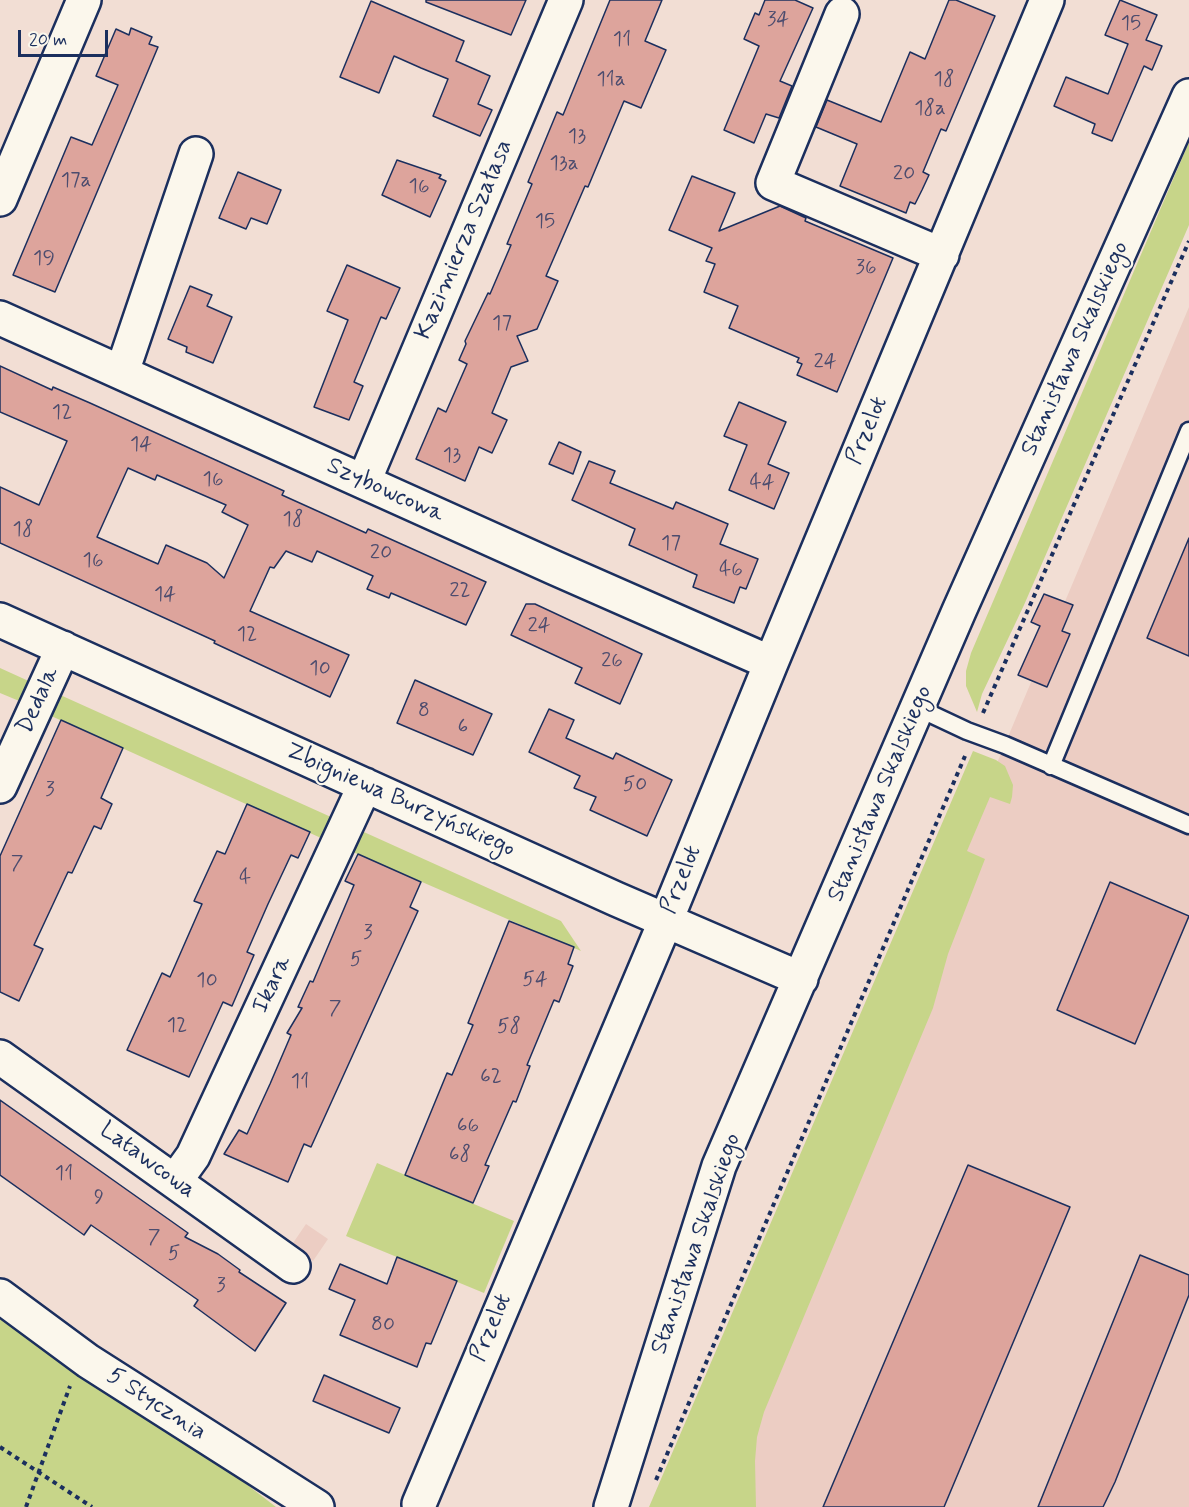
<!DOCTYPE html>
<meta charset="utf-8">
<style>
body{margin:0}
#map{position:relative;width:1189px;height:1507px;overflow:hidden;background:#f2ded4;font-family:Mynerve,sans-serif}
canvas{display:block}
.scale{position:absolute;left:18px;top:30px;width:90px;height:27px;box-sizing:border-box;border:3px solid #1b2f5e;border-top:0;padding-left:8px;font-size:18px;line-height:21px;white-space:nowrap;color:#1b2f5e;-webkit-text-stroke:4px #fbf7ec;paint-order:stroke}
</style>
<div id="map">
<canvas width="1189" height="1507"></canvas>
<div class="scale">20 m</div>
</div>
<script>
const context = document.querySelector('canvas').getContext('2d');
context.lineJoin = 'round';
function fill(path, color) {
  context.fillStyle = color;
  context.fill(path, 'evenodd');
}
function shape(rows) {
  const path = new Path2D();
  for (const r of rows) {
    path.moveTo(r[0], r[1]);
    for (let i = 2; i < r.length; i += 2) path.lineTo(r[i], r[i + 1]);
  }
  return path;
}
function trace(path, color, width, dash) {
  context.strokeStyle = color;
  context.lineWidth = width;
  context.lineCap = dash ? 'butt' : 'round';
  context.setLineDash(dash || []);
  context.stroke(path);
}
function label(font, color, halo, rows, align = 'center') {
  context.font = font + ' Mynerve,sans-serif';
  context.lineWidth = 4.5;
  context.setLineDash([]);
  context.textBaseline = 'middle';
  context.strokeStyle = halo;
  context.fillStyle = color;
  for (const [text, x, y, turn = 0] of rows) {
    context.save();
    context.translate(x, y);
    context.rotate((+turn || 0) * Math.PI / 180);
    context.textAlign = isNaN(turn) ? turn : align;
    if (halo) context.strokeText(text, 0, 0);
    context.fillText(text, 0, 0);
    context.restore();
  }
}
fill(shape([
 [1189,307,1189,1507,686,1507,997,763],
 [306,1224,328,1239,313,1261,291,1246]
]), '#eccdc3');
fill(shape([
 [1189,142,1189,225,1024,605,982,694,977,712,966,686,966,671,971,653],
 [0,668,33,683,24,703,0,693],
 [58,694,331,817,321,838,49,715],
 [973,751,996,760,1005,766,1013,785,1012,797,1010,804,990,797,967,851,985,859,948,954,933,1008,764,1412,757,1437,755,1461,756,1507,649,1507],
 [355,828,561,921,581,951,346,849],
 [377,1163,514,1221,484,1293,346,1236],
 [0,1304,158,1416,276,1507,0,1507]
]), '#c7d589');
const building = shape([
 [426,0,526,0,511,35,426,2,426,0],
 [610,0,662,0,645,41,666,50,641,108,624,101,588,187,585,186,546,276,558,281,537,329,517,336,528,361,511,367,492,413,507,420,492,453,479,447,465,481,416,459,438,408,446,412,467,364,459,360,466,344,465,341,488,293,490,294,511,245,507,244,532,184,528,182,557,112,563,115,610,0],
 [765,0,795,0,813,8,780,81,792,86,779,118,766,114,754,143,724,130,759,46,744,39,755,13,759,15,765,0],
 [949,0,956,0,995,16,946,131,941,129,923,172,929,175,922,190,915,204,910,202,906,213,840,186,857,144,816,127,827,100,881,122,910,52,925,59,949,0],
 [1120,0,1157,15,1146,40,1162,46,1152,70,1144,66,1112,141,1092,133,1095,124,1054,106,1066,77,1108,94,1128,44,1105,35,1120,0],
 [371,1,464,41,456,61,490,76,478,104,492,110,480,136,433,116,448,79,421,68,394,56,379,93,340,77,371,1],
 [131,28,152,37,149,44,158,47,55,292,13,275,71,137,92,145,118,85,96,76,116,29,129,35,131,28],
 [397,160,441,175,439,178,446,181,430,217,382,195,397,160],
 [238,172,281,190,267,224,251,218,246,229,219,218,238,172],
 [692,176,735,193,719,231,780,206,806,218,805,221,893,258,837,392,797,375,802,364,797,362,799,358,729,328,738,306,704,292,715,264,706,261,712,248,669,230,692,176],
 [347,265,400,288,386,319,381,317,354,382,363,386,349,420,314,407,348,320,327,311,347,265],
 [190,286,212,295,207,306,232,317,213,363,186,352,187,347,168,339,190,286],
 [0,366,52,390,53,387,90,403,284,491,282,495,366,533,368,529,486,582,466,625,391,593,389,598,367,589,373,576,317,551,312,562,286,551,274,568,270,567,250,611,349,655,330,697,214,643,215,641,0,543,0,487,39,505,67,441,0,412,0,366],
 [128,468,155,480,157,475,226,505,222,512,248,525,224,578,207,563,166,545,158,564,97,537,128,468],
 [739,402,786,422,768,464,789,473,774,509,729,490,747,445,724,436,739,402],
 [559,442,581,452,573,474,549,464,559,442],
 [589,461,615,471,610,483,673,509,676,502,728,524,720,544,758,559,746,589,740,587,734,603,693,587,697,575,629,545,635,529,572,500,589,461],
 [1189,538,1189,656,1147,638,1189,538],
 [1044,594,1073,605,1062,631,1070,634,1047,687,1018,675,1040,626,1031,622,1044,594],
 [526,604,535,604,642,654,620,704,575,683,582,668,511,635,526,604],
 [415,680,492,714,473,755,397,723,415,680],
 [549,709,574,720,566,738,613,759,616,753,672,780,647,836,590,810,596,797,574,788,580,776,529,752,549,709],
 [61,720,123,748,101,798,112,804,101,829,94,826,72,873,68,872,34,945,43,949,19,1001,0,992,0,856,61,720],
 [247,804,310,832,298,858,291,855,268,904,247,952,254,955,232,1006,223,1002,189,1077,127,1050,162,973,170,977,202,904,194,901,217,851,225,854,247,804],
 [358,854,421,882,410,907,418,911,311,1147,304,1144,288,1182,224,1154,239,1130,247,1134,270,1084,291,1035,287,1033,302,1008,298,1007,310,981,313,982,354,885,345,881,358,854],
 [1110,882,1189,916,1135,1044,1057,1010,1110,882],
 [509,921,574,947,568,964,573,966,559,1002,554,1000,527,1065,530,1066,516,1102,513,1101,485,1165,489,1166,473,1203,405,1175,447,1073,452,1075,473,1025,468,1023,509,921],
 [0,1100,188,1233,185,1237,218,1254,240,1270,239,1272,286,1303,255,1351,194,1306,198,1300,91,1225,84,1235,0,1175,0,1100],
 [968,1165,1070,1207,944,1507,823,1507,968,1165],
 [1140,1255,1189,1275,1189,1295,1115,1482,1103,1507,1038,1507,1140,1255],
 [397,1257,457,1281,431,1344,426,1343,417,1367,340,1335,355,1300,329,1289,340,1264,387,1284,397,1257],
 [324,1375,400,1408,389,1433,313,1401,324,1375]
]);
fill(building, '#dda49c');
trace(building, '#1b2f5e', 1.5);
const service = shape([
 [918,708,967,731,1005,745,1189,825],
 [1051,766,1189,431]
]);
const minor = shape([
 [842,14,773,183,942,255],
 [0,199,84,0],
 [0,318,555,568,771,663],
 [122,372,196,154],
 [364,481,566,0],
 [0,620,616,899,801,979],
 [0,786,63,648],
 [0,1057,293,1266],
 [175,1181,193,1156,365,785],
 [0,1296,88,1361,317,1507],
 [419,1504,666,920,771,663,1047,0],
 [611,1507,719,1166,959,611,1189,96]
]);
trace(service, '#1b2f5e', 21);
trace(minor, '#1b2f5e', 38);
trace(shape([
 [983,713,1189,241],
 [0,1447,92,1507],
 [656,1480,965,756],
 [26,1507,70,1386]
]), '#1b2f5e', 4, [4.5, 4.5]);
trace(service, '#fbf7ec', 16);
trace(minor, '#fbf7ec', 33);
label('21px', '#4c4c6e', null, [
 ["34",778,21],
 ["15",1131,25],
 ["11",622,41],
 ["11a",611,81],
 ["18",944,81],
 ["18a",930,110],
 ["13",577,138],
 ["13a",564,165],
 ["20",904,175],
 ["17a",76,182],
 ["16",419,188],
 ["15",545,223],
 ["19",44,260],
 ["36",866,269],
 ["17",502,325],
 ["24",825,363],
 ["12",62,414],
 ["14",141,446],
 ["13",452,457],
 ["16",213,481],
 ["44",762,484],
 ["18",293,521],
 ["18",23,531],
 ["17",671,545],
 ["20",381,554],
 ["16",93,562],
 ["46",731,571],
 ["22",460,592],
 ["14",165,596],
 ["24",539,627],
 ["12",247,636],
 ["26",612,662],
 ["10",320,670],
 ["8",424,712],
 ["6",463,728],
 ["50",635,786],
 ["3",50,791],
 ["7",17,865],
 ["4",245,879],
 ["3",368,934],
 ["5",356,961],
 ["54",535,981],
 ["10",207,982],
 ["7",335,1010],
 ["12",177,1027],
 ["58",509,1028],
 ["62",491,1078],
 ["11",300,1083],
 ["66",468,1127],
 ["68",460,1156],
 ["11",64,1175],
 ["9",99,1199],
 ["7",154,1239],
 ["5",174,1255],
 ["3",221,1287],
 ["80",383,1326]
]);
label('24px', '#1b2f5e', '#fbf7ec', [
 ["Kazimierza Szałasa",465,240,-67],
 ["Stanisława Skalskiego",1076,349,-66],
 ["Przelot",868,431,-67],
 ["Szybowcowa",385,491,24],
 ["Dedala",39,701,-66],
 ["Stanisława Skalskiego",881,794,-67],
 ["Zbigniewa Burzyńskiego",400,801,24],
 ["Przelot",682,880,-68],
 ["Ikara",273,985,-65],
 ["Latawcowa",147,1161,36],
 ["Stanisława Skalskiego",697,1244,-71],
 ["Przelot",492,1328,-67],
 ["5 Stycznia",156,1405,33]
]);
</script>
